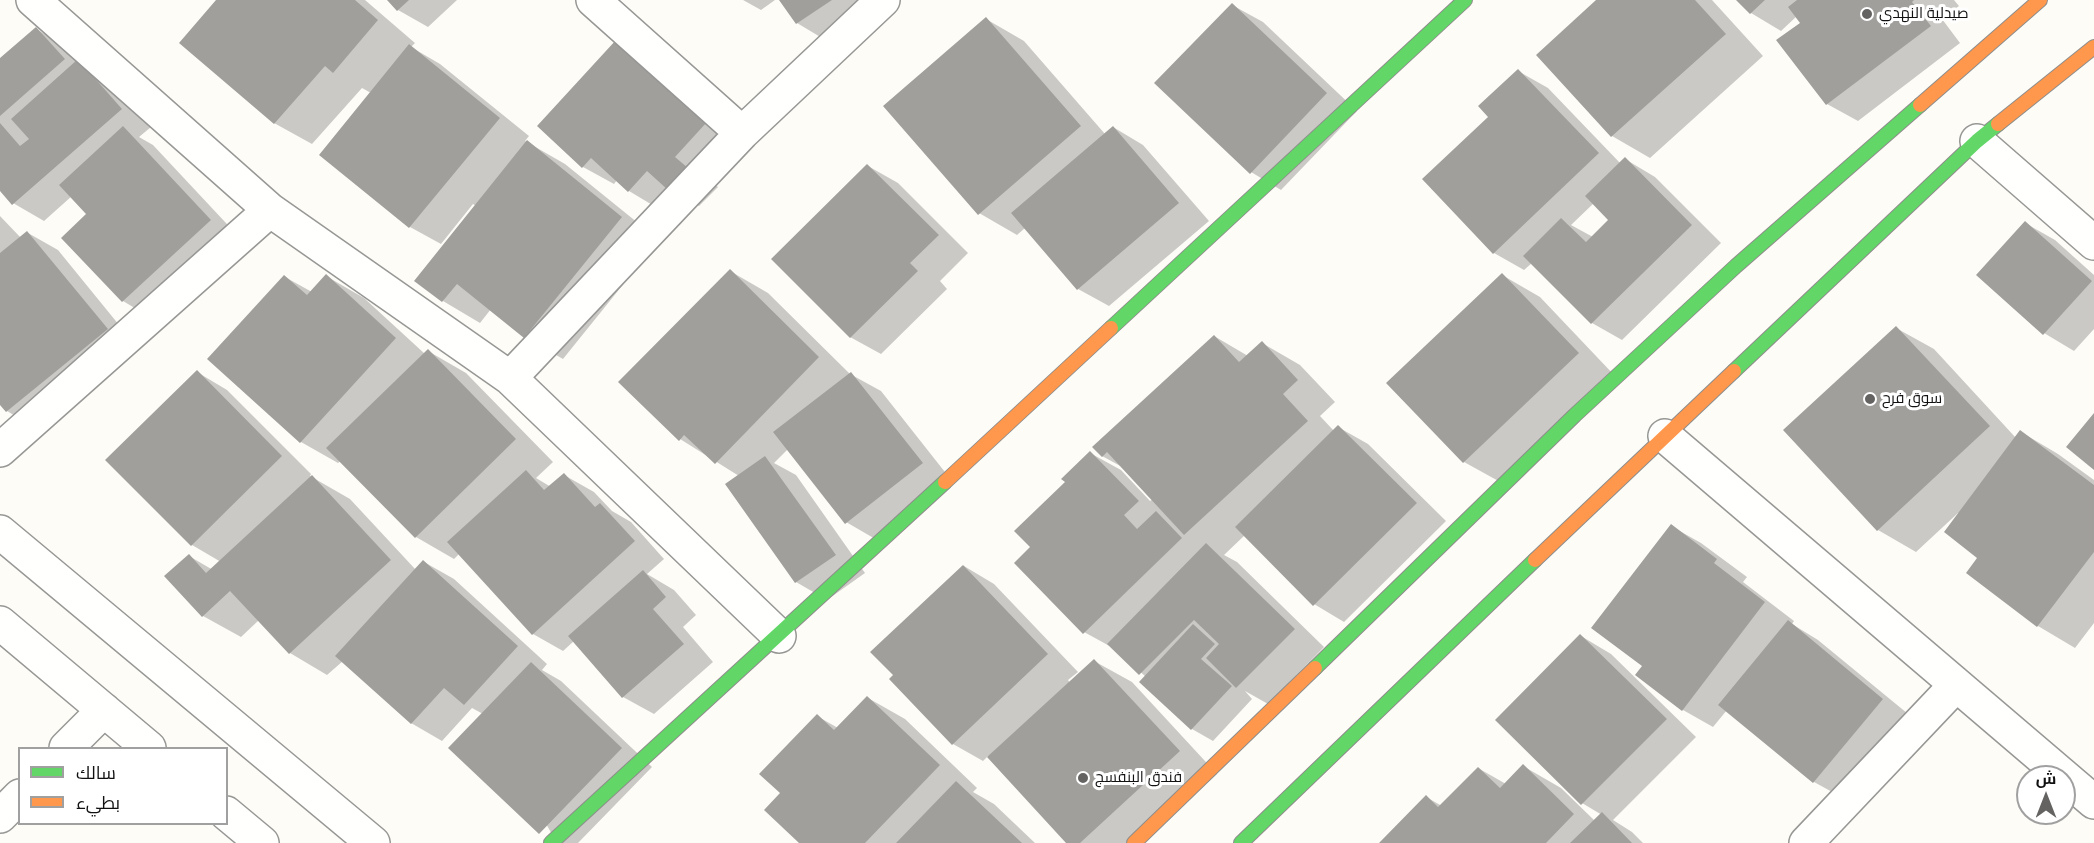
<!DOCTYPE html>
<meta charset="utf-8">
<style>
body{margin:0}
#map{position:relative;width:2094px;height:843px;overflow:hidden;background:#fdfcf7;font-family:"Times New Roman",Cairo,serif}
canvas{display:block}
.legend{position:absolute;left:18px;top:747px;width:210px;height:78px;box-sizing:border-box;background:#fff;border:2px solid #a0a0a0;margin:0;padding:8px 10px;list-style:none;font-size:18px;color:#111}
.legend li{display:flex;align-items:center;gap:12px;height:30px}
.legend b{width:30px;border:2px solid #a0a0a0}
.north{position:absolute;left:2016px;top:765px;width:60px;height:60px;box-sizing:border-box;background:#fff;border:2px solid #a0a0a0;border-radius:50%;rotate:0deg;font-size:16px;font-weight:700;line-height:24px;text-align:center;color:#111}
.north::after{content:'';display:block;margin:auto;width:21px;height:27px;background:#646362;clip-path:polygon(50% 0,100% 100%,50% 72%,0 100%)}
</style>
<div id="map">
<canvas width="2094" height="843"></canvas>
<ul class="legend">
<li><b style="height:8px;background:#63d668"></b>سالك</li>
<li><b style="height:8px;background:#ff974d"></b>بطيء</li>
</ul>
<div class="north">ش</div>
</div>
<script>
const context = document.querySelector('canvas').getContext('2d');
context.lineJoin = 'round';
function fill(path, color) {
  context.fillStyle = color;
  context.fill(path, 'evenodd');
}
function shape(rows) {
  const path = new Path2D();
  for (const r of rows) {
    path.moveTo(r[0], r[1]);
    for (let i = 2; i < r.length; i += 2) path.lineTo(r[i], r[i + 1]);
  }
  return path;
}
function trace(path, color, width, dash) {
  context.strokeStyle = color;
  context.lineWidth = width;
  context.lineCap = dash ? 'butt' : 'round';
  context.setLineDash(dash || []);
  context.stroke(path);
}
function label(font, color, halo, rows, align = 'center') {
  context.font = font + ' "Times New Roman",Cairo,serif';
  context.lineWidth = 6;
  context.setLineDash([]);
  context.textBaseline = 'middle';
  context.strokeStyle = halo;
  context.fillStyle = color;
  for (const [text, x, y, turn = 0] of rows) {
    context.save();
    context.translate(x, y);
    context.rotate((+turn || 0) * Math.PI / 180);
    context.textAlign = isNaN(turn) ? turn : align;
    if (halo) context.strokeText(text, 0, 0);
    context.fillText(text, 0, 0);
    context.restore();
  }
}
fill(shape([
 [218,0,365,0,415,43,411,47,440,64,529,136,525,141,565,164,659,240,563,359,525,337,491,309,480,323,443,301,476,206,473,204,441,244,410,227,321,155,371,93,362,88,312,144,274,123],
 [389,0,457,0,428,27,398,10],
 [743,0,775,0,761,10],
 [781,0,887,0,827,41,797,23],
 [1598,0,1712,0,1763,56,1650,158,1612,136,1538,55],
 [1738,0,1954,0,1959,6,1942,19,1960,43,1858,121,1827,104,1779,40,1802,23,1797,16,1781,31,1751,13],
 [1232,5,1263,22,1357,111,1281,190,1251,172],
 [986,19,1024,41,1105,134,1113,127,1143,145,1209,221,1109,306,1078,289,1025,228,1017,235,979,213],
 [36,29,66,46,151,127,139,137,153,145,240,238,153,319,123,301,63,238,88,214,72,196,44,221,13,203,0,188,0,60],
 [647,60,736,140,704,175,718,187,699,206,674,192,659,209,629,191,617,180,614,184,583,167,539,126],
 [1518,71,1548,88,1621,164,1625,159,1655,177,1721,243,1622,340,1592,323,1532,263,1524,270,1494,253,1491,117],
 [1594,203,1610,220,1593,237,1571,225],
 [868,166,898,183,968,253,940,281,947,289,881,354,850,337],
 [0,216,21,238,28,233,58,250,137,347,37,429,7,411,0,403],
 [2025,223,2055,240,2094,275,2094,329,2074,351,2044,333],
 [730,271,768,293,850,374,881,391,952,481,877,540,846,522,788,449,774,463,796,475,865,573,827,600,796,582,727,484,739,476,680,439],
 [1502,275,1540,297,1615,376,1502,483,1464,462],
 [326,276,364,298,425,354,428,351,466,373,553,462,536,478,551,487,564,475,594,492,612,511,631,522,664,559,647,574,674,590,696,615,683,627,713,662,654,714,623,697,574,641,563,651,533,634,459,554,454,559,416,537,341,461,338,463,301,442,285,277,312,292],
 [1896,328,1934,349,2016,438,2021,432,2058,454,2094,480,2094,623,2075,648,2038,626,1968,573,1979,557,1958,513,1916,552,1878,530],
 [1214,336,1248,356,1262,343,1300,365,1335,402,1320,416,1334,431,1338,427,1368,444,1446,521,1344,622,1314,604,1245,535,1224,555,1237,562,1324,647,1268,704,1245,691,1252,699,1213,741,1192,729,1146,677,1115,649,1084,632,1032,547,1067,482,1090,453,1121,470,1150,501,1153,499,1124,468,1102,456],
 [197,372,227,390,311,474,310,476,350,499,416,570,424,562,454,579,547,664,542,670,561,681,652,767,578,843,557,843,483,714,472,708,442,741,411,723,343,661,327,675,290,653,259,620,241,637,203,616,189,556,213,570,221,562,192,545],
 [1671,526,1701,543,1747,577,1743,582,1794,621,1792,624,1818,640,1913,718,1845,799,1814,782,1727,710,1713,727,1683,710,1637,675,1644,666],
 [964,566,994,584,1078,672,1068,680,1070,683,1094,661,1132,682,1217,774,1141,843,1068,843,988,756,983,761,953,744],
 [1581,636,1611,654,1696,737,1613,820,1632,832,1643,843,1381,843,1426,797,1442,806,1478,768,1506,784,1523,766,1561,788,1595,821,1602,815,1582,803],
 [868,698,905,719,977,788,973,792,994,804,1035,843,801,843,782,793,817,716,838,728]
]), '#0003');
fill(shape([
 [216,0,355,0,378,20,333,73,325,66,274,124,179,43],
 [387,0,409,0,397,11],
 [779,0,832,0,796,24],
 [1596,0,1695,0,1726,34,1611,137,1536,55],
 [1736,0,1765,0,1750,14],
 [1797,0,1914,0,1912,2,1931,26,1826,105,1776,40,1800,23,1788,7],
 [1232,3,1327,93,1250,174,1154,83],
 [986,17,1081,126,978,215,883,106],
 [36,27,65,59,0,116,0,58],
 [616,40,707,122,675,157,688,168,668,190,647,171,628,192,591,158,582,168,537,126],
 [409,44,500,118,409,228,319,155],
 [78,59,122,109,12,205,0,191,0,123,20,146,29,139,11,119],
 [1518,69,1599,153,1493,254,1422,179,1488,117,1478,106],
 [123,126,211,220,122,302,61,238,86,214,59,185],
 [1113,126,1179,203,1077,290,1011,213],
 [527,140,622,217,524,338,457,284,442,302,414,281],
 [1625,157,1692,225,1591,324,1523,256,1561,218,1586,242,1608,220,1585,196],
 [867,164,939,235,910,263,918,271,850,338,771,259],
 [2025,221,2092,281,2043,335,1976,275],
 [27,231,108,329,6,412,0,405,0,253],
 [730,269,819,357,715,464,684,435,679,441,618,382],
 [1502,273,1579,353,1463,463,1386,383],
 [326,274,396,338,300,443,207,359,284,275,307,295],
 [1896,326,1990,426,1877,531,1783,430],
 [1214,335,1239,362,1262,341,1298,380,1283,394,1308,421,1184,535,1107,452,1102,457,1092,447],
 [428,349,516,439,415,538,326,448],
 [197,370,282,456,191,546,105,460],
 [851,372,923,463,845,524,773,432],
 [2094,413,2094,470,2066,447],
 [1338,425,1417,503,1313,606,1235,527],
 [2020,430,2094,485,2094,552,2037,627,1966,573,1977,558,1944,532],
 [1090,451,1139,501,1124,515,1137,529,1156,511,1182,538,1083,634,1014,563,1030,547,1014,531,1065,482,1061,479],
 [765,456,836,555,795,583,725,484],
 [526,470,544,490,564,473,595,507,600,503,635,541,532,635,447,542],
 [312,475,391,560,289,654,230,591,202,617,164,576,189,554,206,573],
 [1671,524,1717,559,1714,563,1765,602,1682,711,1635,675,1642,666,1591,628],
 [1206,543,1295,629,1236,688,1206,658,1219,644,1194,620,1139,675,1107,644],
 [423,560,518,646,464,705,444,688,411,724,335,656],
 [963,565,1048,654,952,745,889,679,893,675,870,652],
 [643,570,666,597,653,609,684,644,622,698,568,636],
 [1788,620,1883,699,1813,783,1718,705],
 [1193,624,1215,644,1201,659,1232,686,1191,730,1139,682],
 [1580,634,1667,719,1581,805,1495,720],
 [1094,659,1180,751,1080,843,1066,843,987,757],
 [531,662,622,748,539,834,448,748],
 [867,696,940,765,865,843,799,843,764,810,780,793,759,774,817,714,834,730],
 [1523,764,1574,814,1546,843,1379,843,1426,795,1438,807,1478,767,1500,788],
 [956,781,1022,843,896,843],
 [1602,812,1632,843,1570,843]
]), '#a19f9c');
const street = shape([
 [33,0,270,210,510,378,779,636],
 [593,0,742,133],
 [1977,141,2094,243],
 [510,378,742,133,883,0],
 [1665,436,2094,802],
 [0,450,270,210],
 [0,532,373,843],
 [0,623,149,748],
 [66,748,104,710],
 [226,813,262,843],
 [0,816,20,796],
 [1806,843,1956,685]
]);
const fast = shape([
 [1111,328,1465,0],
 [1734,371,1977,141,1998,124],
 [1315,668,1575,415,1736,266,1920,105],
 [551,843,945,482],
 [1241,843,1535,560]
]);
const slow = shape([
 [1920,105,2040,0],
 [1998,124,2094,47],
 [945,482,1111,328],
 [1535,560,1734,371],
 [1134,843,1315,668]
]);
trace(street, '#979795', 36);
trace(fast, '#8e8d8b', 16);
trace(slow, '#8e8d8b', 16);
trace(street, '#fffffe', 33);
trace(fast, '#63d668', 14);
trace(slow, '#ff974d', 14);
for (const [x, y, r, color] of [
 [1867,14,6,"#646362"],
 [1870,399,6,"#646362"],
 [1083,778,6,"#646362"]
]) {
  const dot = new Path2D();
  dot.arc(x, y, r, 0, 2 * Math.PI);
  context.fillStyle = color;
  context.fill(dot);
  trace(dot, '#fff', 2);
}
label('15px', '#111', '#fff', [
 ["صيدلية النهدي",1879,14],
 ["سوق فرح",1882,399],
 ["فندق البنفسج",1095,778]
], 'left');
</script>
